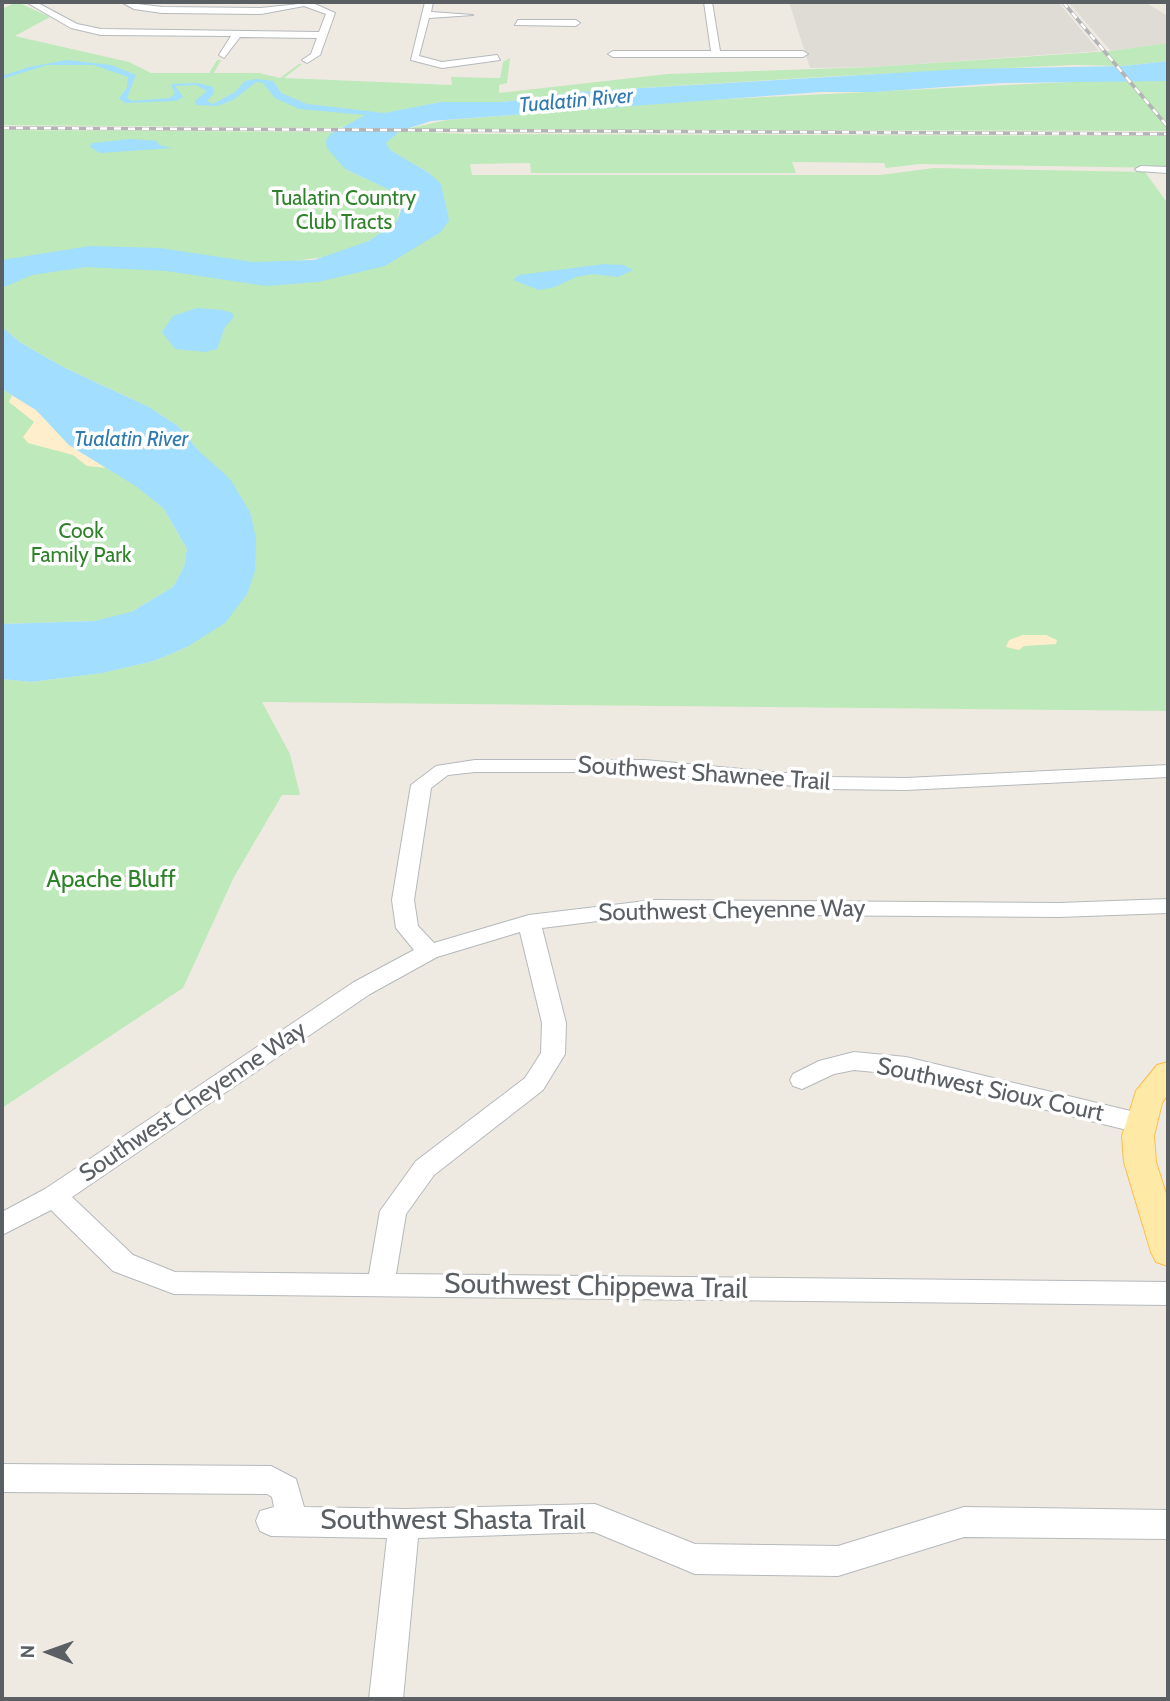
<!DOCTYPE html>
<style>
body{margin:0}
#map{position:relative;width:1170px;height:1701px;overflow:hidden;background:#efeae1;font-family:Cabin,sans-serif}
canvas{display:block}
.frame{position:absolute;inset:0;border:4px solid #5a5f64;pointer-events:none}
.north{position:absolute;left:14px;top:1617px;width:70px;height:70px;-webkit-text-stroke:5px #fff;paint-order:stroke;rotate:271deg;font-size:19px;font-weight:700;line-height:28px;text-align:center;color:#5a5f64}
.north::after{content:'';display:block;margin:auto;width:24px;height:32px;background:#5a5f64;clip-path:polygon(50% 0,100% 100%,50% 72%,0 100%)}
</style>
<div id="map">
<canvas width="1170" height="1701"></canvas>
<div class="frame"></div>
<div class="north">N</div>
</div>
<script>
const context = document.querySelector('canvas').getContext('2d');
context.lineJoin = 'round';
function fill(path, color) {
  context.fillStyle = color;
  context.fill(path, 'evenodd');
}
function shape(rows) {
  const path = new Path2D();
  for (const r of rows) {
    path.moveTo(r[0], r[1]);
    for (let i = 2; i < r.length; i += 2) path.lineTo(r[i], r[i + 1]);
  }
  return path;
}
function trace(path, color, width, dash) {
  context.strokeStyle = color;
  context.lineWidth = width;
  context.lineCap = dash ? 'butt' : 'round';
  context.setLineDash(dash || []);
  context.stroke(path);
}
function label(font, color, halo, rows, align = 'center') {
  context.font = font + ' Cabin,sans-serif';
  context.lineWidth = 7;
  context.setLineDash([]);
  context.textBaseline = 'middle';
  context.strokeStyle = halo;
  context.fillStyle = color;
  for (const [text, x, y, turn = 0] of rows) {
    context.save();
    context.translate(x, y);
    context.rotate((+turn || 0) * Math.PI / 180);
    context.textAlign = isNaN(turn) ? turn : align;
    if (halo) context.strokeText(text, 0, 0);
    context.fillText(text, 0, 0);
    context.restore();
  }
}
fill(shape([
 [789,2,1058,2,1099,51,874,67,810,68],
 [1068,2,1145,2,1168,16,1168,43,1111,51]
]), '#dfdcd6');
fill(shape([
 [17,2,50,17,15,36,129,62,151,73,209,73,217,60,221,60,214,73,259,73,280,78,299,64,302,64,284,78,452,85,451,77,500,78,503,62,510,58,507,83,499,85,499,93,668,74,874,67,1111,51,1168,43,1168,61,1125,66,1073,65,838,76,576,92,503,102,441,102,367,117,339,128,2,125,2,9],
 [1109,80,1168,81,1168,131,406,129,447,120,706,100],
 [2,130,336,132,345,169,398,194,401,201,397,221,369,241,333,256,286,262,320,262,371,242,400,221,431,174,389,150,385,143,400,131,471,134,1168,136,1168,168,919,164,886,168,884,163,792,162,796,173,531,173,530,163,470,164,472,175,880,175,934,168,1145,172,1168,204,1168,711,262,702,290,754,300,795,282,795,234,877,183,988,2,1108,2,679,31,682,101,673,154,661,187,647,199,451,178,426,149,407,65,368,21,343,2,327,2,288,10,283,2,279],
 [2,389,36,410,69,445,138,487,164,509,187,549,184,567,173,587,129,613,94,621,2,624]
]), '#bee9ba');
fill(shape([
 [12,395,36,410,69,445,106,468,87,466,73,455,28,443,23,437,34,422,9,402],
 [1023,635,1046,635,1057,640,1056,644,1024,646,1019,650,1006,647,1009,640]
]), '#feeecc');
fill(shape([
 [67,60,111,65,136,75,127,98,132,101,169,98,175,94,171,84,198,83,213,87,214,93,207,101,213,104,235,92,245,81,256,79,273,81,281,93,307,104,384,113,441,102,503,102,576,92,963,69,1125,66,1168,61,1168,81,1001,83,874,92,820,92,431,121,400,131,386,143,390,150,429,173,441,184,449,220,441,232,385,266,318,282,266,286,166,271,86,267,32,275,2,288,2,260,90,246,160,248,253,262,314,260,369,241,397,221,401,210,398,194,345,169,327,148,326,141,330,134,365,115,299,109,275,98,263,83,256,82,233,100,217,106,196,105,195,101,207,91,196,85,175,86,183,97,176,101,125,103,119,98,127,88,128,77,93,65,47,65,2,79,2,76,29,67],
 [130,139,157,141,159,145,172,148,100,153,89,146,93,143],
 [604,264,624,265,633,270,618,277,593,274,576,277,555,287,539,290,513,280,519,275],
 [197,308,222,310,232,313,234,317,225,327,217,349,205,352,175,349,162,332,173,316],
 [2,327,21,343,65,368,149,407,178,426,199,451,230,479,250,512,256,538,255,571,247,594,225,623,187,647,154,661,102,673,31,682,2,679,2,624,94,621,131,612,173,587,184,567,187,549,164,509,137,487,69,445,36,410,2,389]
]), '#a1deff');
const minor = shape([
 [26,2,36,2,77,24,101,29,319,32,326,14,304,6,261,14,162,13,134,9,121,2,162,7,261,8,318,2,315,4,335,13,320,55,307,63,302,60,311,54,317,38,240,37,224,58,219,55,231,36,101,35,71,28,26,2],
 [425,2,433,2,431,12,473,15,429,18,419,56,442,62,497,55,500,60,442,68,411,60,425,2],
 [704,2,712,2,720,51,803,51,808,54,803,57,613,57,608,54,613,51,711,51,704,2],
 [518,20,576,20,580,23,576,26,515,25,518,20],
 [1141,166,1168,167,1168,173,1137,171,1135,169,1141,166],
 [475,760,645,760,827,777,906,778,1168,765,1168,777,906,790,827,789,645,772,475,772,448,775,431,788,414,900,418,926,434,943,529,915,654,900,1059,903,1168,899,1168,913,1059,917,654,914,542,928,566,1023,565,1054,543,1090,434,1175,406,1214,396,1274,1168,1282,1168,1305,174,1294,113,1271,51,1210,2,1235,2,1212,45,1189,354,982,414,950,396,928,392,900,411,785,436,766,475,760],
 [520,932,542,1023,541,1053,525,1078,416,1161,380,1211,369,1274,175,1272,133,1255,72,1197,370,994,437,957,520,932],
 [854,1052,906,1057,1139,1113,1148,1116,1151,1123,1148,1130,1139,1133,906,1075,854,1070,834,1074,802,1089,793,1086,790,1080,793,1074,819,1061,854,1052],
 [2,1464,271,1466,296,1479,304,1507,404,1509,595,1504,695,1544,838,1546,964,1507,1168,1510,1168,1539,964,1537,838,1576,695,1574,594,1532,418,1538,403,1699,369,1699,387,1538,271,1536,260,1531,256,1521,260,1511,274,1507,272,1497,267,1494,2,1492,2,1464]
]);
const major = shape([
 [1168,1062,1168,1094,1162,1103,1154,1136,1156,1162,1168,1200,1168,1266,1156,1262,1151,1252,1124,1162,1122,1136,1136,1091,1157,1065,1168,1062]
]);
trace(minor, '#b4b9bd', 2);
trace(major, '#ffbd4a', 2);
fill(minor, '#fff');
fill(major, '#ffe9a6');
const rail = shape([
 [1063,2,1168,127],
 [2,128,1168,134]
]);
trace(rail, '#b3b4b5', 3.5);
trace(rail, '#fff', 2.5, [7]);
label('italic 21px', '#307ab2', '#fff', [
 ["Tualatin River",576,101,-5],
 ["Tualatin River",131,440]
]);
label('21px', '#2e822a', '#fff', [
 ["Tualatin Country",344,199],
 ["Club Tracts",344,223],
 ["Cook",81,532],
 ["Family Park",81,556]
]);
label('24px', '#5a5f64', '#fff', [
 ["Southwest Shawnee Trail",704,774,4],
 ["Southwest Cheyenne Way",732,911,-1],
 ["Southwest Sioux Court",990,1090,12],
 ["Southwest Cheyenne Way",193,1102,-34]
]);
label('24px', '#2e822a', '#fff', [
 ["Apache Bluff",111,880]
]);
label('28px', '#5a5f64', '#fff', [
 ["Southwest Chippewa Trail",596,1287,1],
 ["Southwest Shasta Trail",453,1521]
]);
</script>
